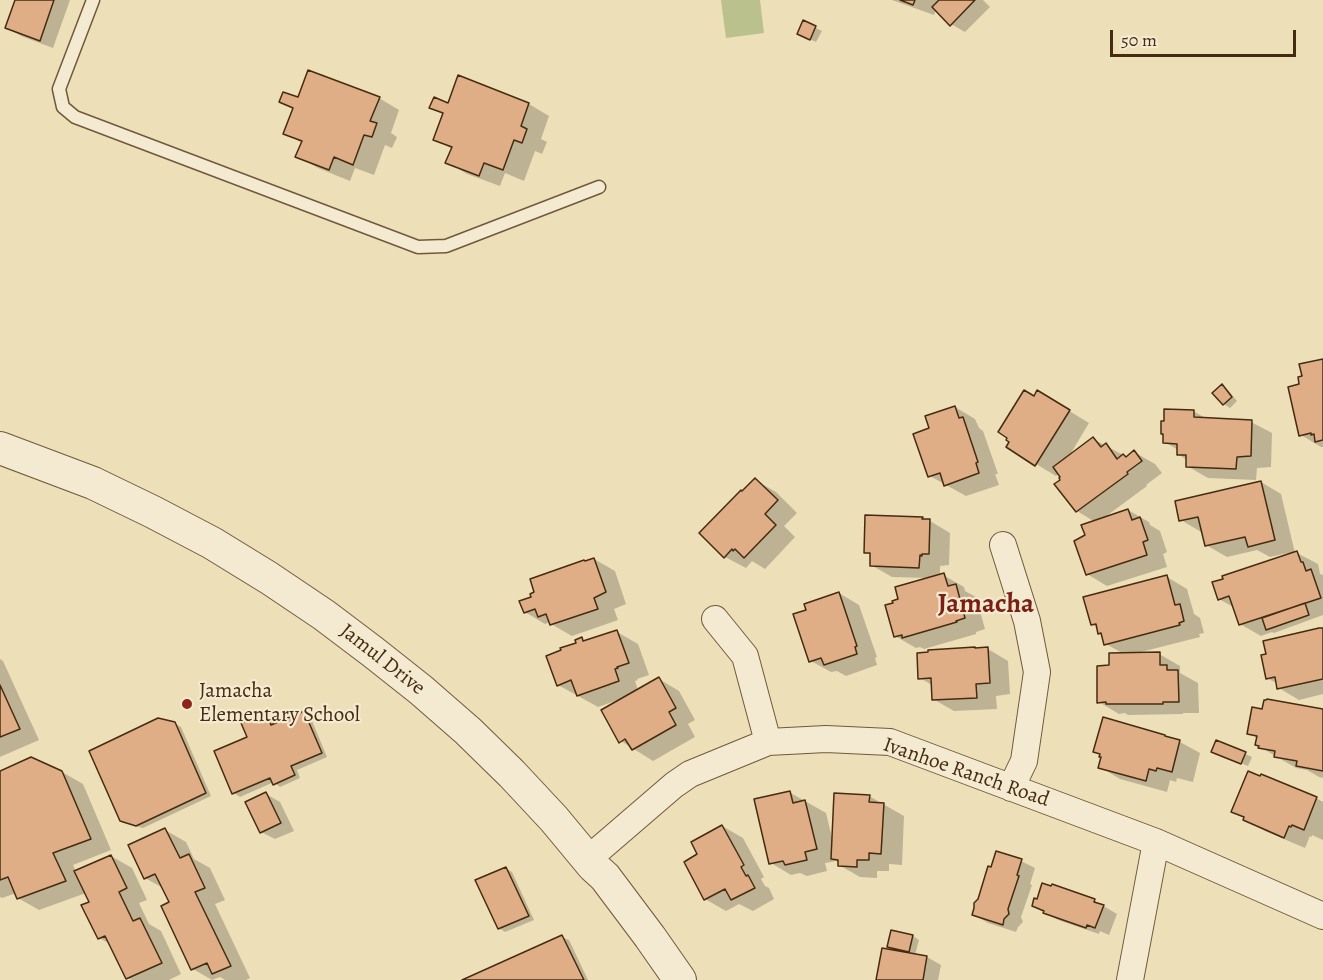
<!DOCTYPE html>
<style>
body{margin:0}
#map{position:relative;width:1323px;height:980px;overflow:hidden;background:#eddfb8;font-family:Alegreya,serif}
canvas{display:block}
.scale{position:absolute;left:1110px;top:30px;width:186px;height:27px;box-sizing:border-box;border:3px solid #452c10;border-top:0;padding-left:8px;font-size:18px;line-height:21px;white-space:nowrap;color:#452c10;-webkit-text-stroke:4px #f3ead1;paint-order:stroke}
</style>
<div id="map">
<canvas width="1323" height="980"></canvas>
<div class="scale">50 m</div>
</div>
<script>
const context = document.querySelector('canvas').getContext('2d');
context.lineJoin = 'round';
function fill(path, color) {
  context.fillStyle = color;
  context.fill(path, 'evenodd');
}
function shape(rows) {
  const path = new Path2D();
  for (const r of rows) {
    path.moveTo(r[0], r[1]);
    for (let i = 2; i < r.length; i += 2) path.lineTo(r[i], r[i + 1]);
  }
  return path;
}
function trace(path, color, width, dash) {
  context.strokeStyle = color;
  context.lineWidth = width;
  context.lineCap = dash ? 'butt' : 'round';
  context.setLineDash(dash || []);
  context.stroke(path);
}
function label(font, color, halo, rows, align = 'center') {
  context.font = font + ' Alegreya,serif';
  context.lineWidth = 4.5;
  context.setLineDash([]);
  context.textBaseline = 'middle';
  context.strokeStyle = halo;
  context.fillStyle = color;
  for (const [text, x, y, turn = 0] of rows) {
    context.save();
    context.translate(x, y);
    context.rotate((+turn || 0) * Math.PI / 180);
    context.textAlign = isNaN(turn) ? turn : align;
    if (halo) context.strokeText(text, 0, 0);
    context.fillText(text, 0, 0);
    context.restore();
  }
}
fill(shape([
 [721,0,760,0,764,33,726,38]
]), '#bbc18d');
fill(shape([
 [17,0,70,0,53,48,21,36,7,28],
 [892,0,983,0,990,7,965,32,951,24,936,10,934,15],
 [804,22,822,31,816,42,805,37],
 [459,77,529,104,549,116,541,139,547,142,542,154,535,151,524,181,505,173,500,186,467,174,447,162,452,149,435,139,444,115,431,107,449,105],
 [379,98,399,110,391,133,397,137,392,148,385,145,374,175,355,168,350,181,318,168,297,156,302,143,285,133,294,109,281,102,299,99],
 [1323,360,1323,447,1321,447,1301,435,1301,386,1303,378],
 [1222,386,1228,390,1237,401,1230,408,1224,404],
 [1035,398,1058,404,1089,423,1068,458,1093,439,1127,457,1134,452,1155,464,1162,473,1146,485,1147,486,1105,517,1128,510,1149,522,1150,525,1160,531,1167,552,1163,554,1167,567,1107,586,1087,574,1086,536,1095,522,1077,511,1057,484,1062,480,1059,473,1056,476,1008,447],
 [955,407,975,419,979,428,983,431,998,474,995,474,999,485,966,496,930,476,931,429],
 [1193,411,1207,419,1251,422,1272,433,1271,467,1257,468,1256,480,1208,478,1187,466,1187,460,1178,454,1178,450,1165,442],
 [755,480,776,492,797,513,784,526,795,537,765,569,752,561,746,568,725,557,743,493],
 [1261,482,1281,494,1295,553,1297,553,1318,564,1320,574,1323,575,1323,615,1274,633,1272,632,1261,636,1240,624,1235,608,1219,599,1289,555,1288,553,1270,557,1257,550,1227,557,1206,545,1203,532,1201,532,1181,520],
 [922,519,930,521,950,533,949,565,940,566,940,576,943,575,964,587,965,591,976,597,985,629,976,632,976,634,924,649,920,647,916,648,895,636,894,604,929,578,892,577,871,565,871,555,865,552],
 [594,559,615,571,626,604,614,609,618,620,572,636,551,624,550,622,545,624,525,612,533,598],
 [1167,577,1187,589,1194,614,1200,618,1204,633,1199,634,1200,637,1137,653,1159,654,1180,666,1180,673,1198,683,1199,713,1183,713,1183,714,1128,715,1125,713,1119,714,1099,702,1111,666,1124,654,1106,644,1103,635,1099,633,1098,628,1092,624],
 [839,593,859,605,877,657,875,658,877,665,846,676,837,671,831,672,811,661,808,611],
 [1323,630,1323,694,1299,700,1279,688,1278,684,1267,678],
 [617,632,638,644,649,675,637,679,638,680,635,681,638,690,659,679,679,691,695,720,688,724,695,737,653,761,621,741,618,700,598,707,558,685,578,644,582,639,586,641],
 [988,649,1008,661,1010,694,996,696,997,709,954,711,933,699,932,685,920,678,930,654],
 [0,659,3,661,39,740,0,757],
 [1323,710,1323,778,1319,777,1307,770,1296,768,1260,747,1258,739,1249,733,1263,711],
 [303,712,310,716,327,757,297,770,300,778,280,787,274,782,240,797,234,793,249,737,265,714,272,718,275,725],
 [174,723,181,727,211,796,143,828,128,824,121,820],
 [1169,739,1180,742,1200,753,1193,782,1177,778,1176,782,1170,780,1167,792,1120,779,1100,767,1102,755,1095,751],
 [1216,741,1252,757,1248,766,1217,753],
 [0,772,62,772,83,784,111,850,73,865,76,872,111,856,132,868,147,900,139,903,149,924,161,931,181,974,169,980,132,980,127,978,112,945,99,938,91,902,86,893,39,910,18,898,16,893,2,898,0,897],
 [789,792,826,813,833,842,869,796,904,816,902,865,889,864,889,871,877,871,877,878,860,877,839,865,839,862,836,861,825,863,827,871,807,876,800,873,791,875,771,863],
 [266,794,280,802,294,831,275,839,261,832],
 [1316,798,1323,802,1323,840,1312,835,1312,837,1310,836,1305,848,1265,831,1233,811],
 [722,826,743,838,764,877,761,879,765,886,769,888,774,899,753,911,739,904,726,911,705,899],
 [165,830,186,842,194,859,210,868,225,900,215,904,250,978,246,980,225,980,220,977,212,980,193,969,171,903,163,888,145,878],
 [1021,861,1035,868,1030,884,1032,885,1021,917,1023,922,1018,927,1016,932,988,923,974,915,979,900],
 [505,868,512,872,534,920,505,932,499,928],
 [1053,886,1095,901,1117,914,1109,935,1100,931,1099,934,1058,920,1033,906],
 [913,936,919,940,915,955,927,957,941,965,938,980,878,980,898,952,889,946],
 [562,937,569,940,588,980,466,980]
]), '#0003');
const building = shape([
 [15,0,54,0,40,41,5,28,15,0],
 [900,0,915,0,913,5,900,0],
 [939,0,975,0,950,26,932,7,939,0],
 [803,20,816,26,810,40,797,34,803,20],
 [308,70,380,97,370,121,377,123,372,137,364,135,353,165,334,157,329,170,295,157,302,141,283,134,293,108,279,102,283,92,298,97,308,70],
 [458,75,529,103,521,126,527,129,522,143,514,140,503,170,484,163,479,176,445,163,452,147,433,140,443,113,429,108,434,97,448,103,458,75],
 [1323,359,1323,440,1315,442,1314,434,1311,435,1311,433,1299,436,1288,387,1299,384,1298,377,1302,376,1299,364,1323,359],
 [1222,384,1232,397,1223,405,1212,393,1222,384],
 [1024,390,1034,396,1037,390,1070,410,1035,466,1006,447,1009,442,1006,440,1007,438,998,432,1024,390],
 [955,406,959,418,963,417,978,462,976,463,979,473,944,486,940,473,928,477,913,434,929,428,925,416,955,406],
 [1164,409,1194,410,1194,417,1252,420,1251,456,1237,457,1236,469,1186,467,1186,455,1177,455,1177,444,1163,443,1163,434,1161,434,1161,421,1164,421,1164,409],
 [1093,437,1101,447,1106,443,1117,459,1123,454,1126,457,1134,450,1142,461,1127,472,1128,474,1076,512,1054,484,1060,480,1059,478,1060,477,1053,467,1093,437],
 [755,478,778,500,765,514,776,525,744,558,735,549,733,551,732,549,724,558,699,533,741,490,742,491,755,478],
 [1261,481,1275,540,1248,547,1245,537,1205,546,1198,517,1179,521,1175,501,1261,481],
 [1128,509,1132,520,1140,517,1148,540,1143,542,1147,555,1086,575,1074,541,1085,535,1081,525,1128,509],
 [865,515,923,517,922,519,930,519,929,554,922,554,922,556,920,555,919,568,870,566,870,553,864,553,865,515],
 [1297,551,1301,562,1303,562,1306,571,1311,569,1321,598,1239,625,1229,596,1218,600,1212,582,1223,579,1222,576,1297,551],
 [594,558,606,592,594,598,598,609,550,625,546,614,538,617,535,609,524,613,519,601,531,597,530,594,534,592,530,579,584,560,585,561,594,558],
 [944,573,948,586,956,584,965,618,956,621,957,622,902,638,902,635,894,637,885,605,893,603,892,601,898,599,895,587,944,573],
 [1167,575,1175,605,1180,604,1184,621,1179,623,1180,625,1104,645,1101,633,1098,634,1096,624,1091,625,1083,597,1167,575],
 [839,592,857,646,855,647,857,654,824,665,821,658,809,662,793,614,806,610,804,604,839,592],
 [1305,603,1309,615,1266,630,1262,618,1305,603],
 [1319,628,1323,628,1323,679,1277,689,1275,677,1266,679,1261,655,1266,654,1263,641,1319,628],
 [617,630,629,663,617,667,618,668,615,669,619,681,577,696,571,680,557,686,546,656,561,650,560,648,576,643,575,640,582,637,583,641,617,630],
 [975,647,975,648,988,647,990,683,976,684,977,698,932,700,931,678,918,679,917,653,928,652,928,650,975,647],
 [1160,652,1160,665,1167,665,1167,670,1178,670,1179,702,1163,702,1163,704,1106,704,1106,702,1097,703,1097,666,1109,665,1109,653,1160,652],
 [659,677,676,708,669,712,676,725,632,750,625,739,619,743,601,710,659,677],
 [0,685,20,729,0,737,0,685],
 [1267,699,1323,709,1323,771,1296,766,1297,761,1274,757,1275,751,1258,748,1259,746,1255,745,1257,736,1247,734,1252,707,1262,709,1264,700,1266,700,1267,699],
 [304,711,322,753,291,766,295,775,273,785,270,778,232,794,214,751,247,737,241,723,266,712,271,725,304,711],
 [1103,717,1165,735,1165,736,1180,740,1172,772,1157,768,1156,771,1149,769,1146,781,1098,768,1101,757,1099,757,1100,754,1093,752,1103,717],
 [158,718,175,722,206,793,136,826,120,821,89,751,158,718],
 [1216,740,1246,752,1241,764,1211,752,1216,740],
 [31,757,62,771,91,839,53,853,66,881,17,899,8,877,0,880,0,771,31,757],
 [1248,771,1260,776,1261,774,1317,797,1304,830,1292,825,1291,827,1289,826,1284,838,1243,820,1244,817,1231,812,1248,771],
 [790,791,793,803,805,800,817,849,805,852,807,860,785,865,783,861,769,864,754,799,790,791],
 [266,792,281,823,260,833,245,802,266,792],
 [834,793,870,795,869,802,884,803,881,854,869,853,869,860,857,860,857,867,838,866,838,860,831,859,834,793],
 [722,825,744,865,741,867,746,876,748,875,755,888,731,900,725,889,704,900,684,862,697,854,691,842,722,825],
 [165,828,180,858,189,854,205,888,195,892,231,966,212,974,207,963,191,970,161,906,169,902,155,874,144,879,128,845,165,828],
 [996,851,1022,859,1017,875,1019,876,1008,909,1009,914,1004,919,1003,925,972,915,974,908,974,903,978,899,988,866,991,867,996,851],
 [111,855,127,888,119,892,133,921,140,918,162,963,126,979,105,936,98,939,81,905,89,902,74,871,111,855],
 [506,867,529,916,498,929,475,880,506,867],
 [1042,883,1051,886,1052,884,1095,899,1094,902,1104,905,1095,928,1087,925,1086,928,1043,913,1044,911,1032,906,1034,898,1037,899,1042,883],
 [891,930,913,935,909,952,887,947,891,930],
 [562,935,584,980,462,980,562,935],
 [882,948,927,956,923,980,876,980,882,948]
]);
fill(building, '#dfad86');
trace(building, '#452c10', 1.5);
const service = shape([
 [93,0,59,89,63,107,75,117,418,247,446,246,599,187]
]);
const minor = shape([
 [1003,545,1027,621,1037,672,1024,761,1011,788],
 [715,619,745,656,768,742],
 [588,859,674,785,690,774,768,742,826,739,890,742,1156,842,1323,916],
 [1130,980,1156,842]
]);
const tertiary = shape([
 [0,448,93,483,153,512,212,543,269,578,324,615,373,652,421,690,468,731,512,774,554,819,593,866,605,877,650,937,680,980]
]);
trace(service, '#6f593a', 15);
trace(minor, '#6f593a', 28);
trace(tertiary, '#6f593a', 34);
trace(service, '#f3ead1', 12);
trace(minor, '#f3ead1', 26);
trace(tertiary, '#f3ead1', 32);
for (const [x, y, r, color] of [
 [187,704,6,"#8f2418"]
]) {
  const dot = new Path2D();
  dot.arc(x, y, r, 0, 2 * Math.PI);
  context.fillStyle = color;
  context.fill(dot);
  trace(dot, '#f3ead1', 2);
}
label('21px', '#452c10', '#f3ead1', [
 ["Jamul Drive",382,660,38],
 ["Ivanhoe Ranch Road",966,773,19]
]);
label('21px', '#452c10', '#f3ead1', [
 ["Jamacha",199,692],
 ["Elementary School",199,716]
], 'left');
label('bold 27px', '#7a1f14', '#f3ead1', [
 ["Jamacha",986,605]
]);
</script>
